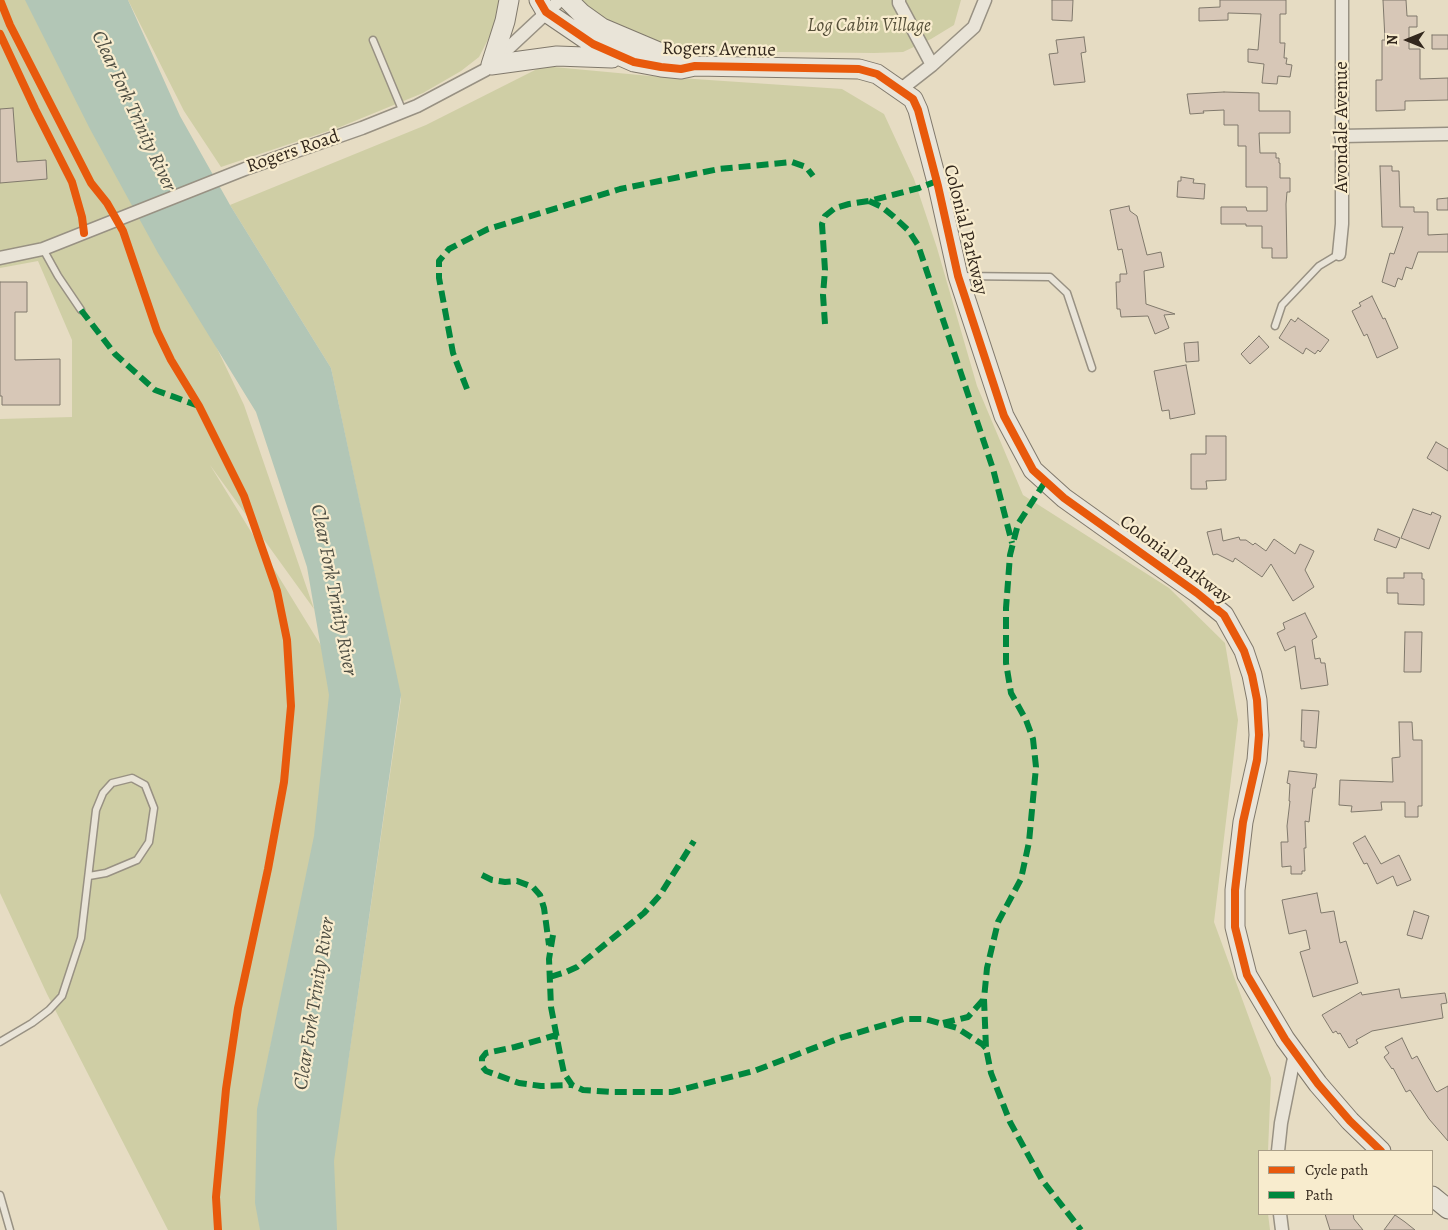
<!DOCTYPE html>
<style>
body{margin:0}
#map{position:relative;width:1448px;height:1230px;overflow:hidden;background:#e6dcc3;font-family:Alegreya,serif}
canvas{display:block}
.legend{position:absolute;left:1258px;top:1150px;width:175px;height:65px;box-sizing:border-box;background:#f8ecce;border:1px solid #a99e87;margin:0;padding:6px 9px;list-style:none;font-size:15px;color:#33281d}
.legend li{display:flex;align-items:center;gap:10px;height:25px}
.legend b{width:25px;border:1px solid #a99e87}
.north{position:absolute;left:1383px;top:15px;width:50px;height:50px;-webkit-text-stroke:4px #f8ecce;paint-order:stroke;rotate:270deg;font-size:14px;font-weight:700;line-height:20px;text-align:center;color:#33281d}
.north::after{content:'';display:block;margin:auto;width:18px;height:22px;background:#33281d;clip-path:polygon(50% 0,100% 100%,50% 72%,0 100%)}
</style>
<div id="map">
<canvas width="1448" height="1230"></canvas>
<ul class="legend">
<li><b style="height:6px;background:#e8590c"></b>Cycle path</li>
<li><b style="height:6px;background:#00873e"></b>Path</li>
</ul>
<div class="north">N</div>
</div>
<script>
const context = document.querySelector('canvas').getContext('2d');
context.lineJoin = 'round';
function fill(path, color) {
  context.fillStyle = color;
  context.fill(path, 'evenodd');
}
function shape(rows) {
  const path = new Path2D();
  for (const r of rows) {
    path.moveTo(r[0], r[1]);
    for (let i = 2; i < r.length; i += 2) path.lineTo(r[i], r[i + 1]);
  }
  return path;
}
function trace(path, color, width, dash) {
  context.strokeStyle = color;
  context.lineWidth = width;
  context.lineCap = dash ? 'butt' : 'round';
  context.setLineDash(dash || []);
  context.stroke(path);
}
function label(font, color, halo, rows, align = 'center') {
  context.font = font + ' Alegreya,serif';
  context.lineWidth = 4.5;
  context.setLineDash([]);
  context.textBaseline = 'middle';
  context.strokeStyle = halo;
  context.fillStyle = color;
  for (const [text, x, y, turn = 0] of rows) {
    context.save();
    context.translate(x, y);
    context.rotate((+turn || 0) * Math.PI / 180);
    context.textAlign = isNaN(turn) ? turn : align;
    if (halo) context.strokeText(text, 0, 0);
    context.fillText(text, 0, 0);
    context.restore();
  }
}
fill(shape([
 [0,0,51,0,244,405,314,609,210,465,349,691,269,1053,348,1062,401,699,331,368,230,205,426,125,543,66,650,76,842,89,884,114,914,179,937,248,977,386,1023,495,1169,588,1225,643,1238,720,1214,922,1271,1078,1268,1151,1259,1151,1259,1214,1268,1214,1270,1230,168,1230,47,994,0,893,0,419,72,417,72,340,38,261,0,268],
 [128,0,502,0,497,22,479,57,461,71,423,93,340,127,221,167,184,111],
 [578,0,961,0,954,25,931,39,903,52,874,53,690,51,652,44,618,31]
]), '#cfcea5');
fill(shape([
 [25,0,128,0,180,116,230,205,331,368,401,695,334,1161,337,1230,260,1230,255,1203,257,1109,314,836,329,695,307,567,256,412,158,253,90,129]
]), '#b2c6b6');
const building = shape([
 [1052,0,1073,0,1072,21,1052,20,1052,0],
 [1220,0,1286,0,1286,14,1280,14,1280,43,1285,43,1284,58,1287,58,1286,64,1292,65,1290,77,1278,76,1277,84,1262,83,1264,64,1248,62,1248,49,1258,50,1261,14,1228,13,1228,20,1199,21,1199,8,1220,7,1220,0],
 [1383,0,1406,0,1407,16,1417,16,1417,27,1409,27,1409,49,1420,49,1420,79,1448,78,1448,100,1405,101,1405,110,1376,111,1376,80,1382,80,1382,40,1385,40,1383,0],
 [1432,35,1448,35,1448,49,1432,49,1432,35],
 [1084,37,1086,52,1081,53,1085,82,1054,85,1049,54,1058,53,1056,40,1084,37],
 [1224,92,1259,93,1259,111,1290,111,1290,133,1259,133,1260,153,1276,153,1276,158,1279,158,1279,163,1280,163,1280,178,1290,178,1290,192,1287,192,1286,204,1287,258,1272,258,1272,248,1262,248,1262,226,1246,226,1246,224,1221,224,1221,207,1246,207,1247,211,1267,211,1267,187,1246,187,1246,146,1238,146,1238,125,1224,125,1224,110,1203,111,1204,113,1190,114,1187,94,1224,92],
 [13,108,17,162,46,160,47,179,0,183,0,109,13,108],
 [1380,166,1392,166,1392,171,1399,171,1400,207,1414,207,1414,212,1428,212,1428,235,1448,234,1448,252,1418,252,1412,269,1406,267,1402,280,1398,278,1395,287,1382,282,1390,253,1394,254,1403,227,1382,227,1380,166],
 [1181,177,1194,179,1193,183,1205,184,1204,199,1177,197,1178,181,1181,181,1181,177],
 [1448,198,1448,210,1437,210,1437,199,1448,198],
 [1129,206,1130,211,1137,216,1147,255,1161,252,1164,267,1144,271,1146,304,1175,314,1164,315,1169,328,1155,334,1148,316,1121,317,1120,309,1117,309,1116,282,1120,282,1120,274,1127,274,1122,249,1118,250,1110,210,1129,206],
 [0,282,27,282,27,312,15,312,15,360,60,359,60,405,2,405,2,396,0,396,0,282],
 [1372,296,1383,319,1385,318,1398,348,1377,358,1367,334,1364,336,1352,311,1361,306,1359,303,1372,296],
 [1298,318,1329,340,1320,352,1318,350,1315,354,1306,348,1303,354,1279,338,1291,319,1295,322,1298,318],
 [1259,336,1269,347,1250,364,1241,354,1259,336],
 [1198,342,1199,361,1186,362,1184,343,1198,342],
 [1186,365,1195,414,1170,419,1169,410,1162,411,1154,371,1186,365],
 [1206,436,1226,436,1226,480,1206,481,1207,489,1191,489,1191,454,1206,454,1206,436],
 [1436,442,1448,449,1448,471,1427,458,1436,442],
 [1413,509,1431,515,1432,512,1441,516,1429,549,1401,538,1413,509],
 [1221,529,1223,541,1239,537,1240,540,1246,540,1253,545,1255,543,1266,551,1274,539,1295,554,1300,544,1314,551,1305,570,1314,587,1293,601,1271,564,1262,577,1235,558,1233,562,1217,554,1213,555,1207,532,1221,529],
 [1378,529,1400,538,1396,548,1374,540,1378,529],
 [1404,573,1422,573,1422,579,1424,579,1424,605,1398,604,1398,593,1387,593,1387,578,1404,578,1404,573],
 [1305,613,1317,637,1312,640,1315,659,1320,658,1321,663,1325,663,1328,685,1301,689,1295,646,1285,651,1277,633,1285,629,1283,623,1305,613],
 [1405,632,1422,632,1421,672,1404,672,1405,632],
 [1302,710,1319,711,1316,748,1304,747,1304,741,1301,741,1302,710],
 [1399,722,1412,722,1413,740,1422,740,1422,806,1418,806,1418,817,1405,817,1405,802,1381,802,1382,810,1351,812,1352,806,1339,805,1340,780,1393,782,1392,758,1400,757,1399,722],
 [1289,771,1317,774,1315,788,1313,788,1309,822,1305,821,1306,848,1304,848,1305,871,1302,871,1302,874,1291,874,1291,866,1282,867,1281,842,1288,842,1287,826,1290,801,1289,801,1290,784,1287,783,1289,771],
 [1365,836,1381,864,1399,855,1411,880,1397,886,1393,876,1377,884,1367,863,1364,864,1353,843,1365,836],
 [1317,893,1321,913,1334,911,1340,943,1346,941,1358,983,1313,997,1300,952,1310,949,1306,930,1289,934,1282,900,1317,893],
 [1414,911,1429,916,1422,939,1407,935,1414,911],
 [1399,989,1401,998,1445,993,1447,1003,1441,1004,1443,1018,1372,1031,1356,1040,1358,1043,1349,1048,1340,1033,1338,1034,1336,1031,1333,1033,1322,1015,1361,992,1362,995,1399,989],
 [1402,1038,1412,1059,1417,1056,1435,1090,1437,1092,1448,1086,1448,1141,1429,1119,1410,1090,1406,1092,1393,1068,1392,1069,1384,1057,1389,1053,1385,1047,1402,1038],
 [1325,1214,1353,1214,1354,1219,1363,1230,1330,1230,1325,1214],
 [1395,1215,1405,1222,1415,1230,1384,1230,1395,1215]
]);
fill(building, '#d7c7b7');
trace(building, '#80796c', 1);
const lane = shape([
 [373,40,403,112],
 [43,249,58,276,81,310],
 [961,276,1050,277,1067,293,1092,368],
 [1275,326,1282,305,1319,266,1339,254],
 [0,1042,32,1023,49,1010,62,996,81,938,96,810,103,793,112,783,132,778,145,785,154,808,149,842,137,860,106,873,89,876],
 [0,1195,10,1230]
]);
const street = shape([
 [899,0,899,3,932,65],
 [900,90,932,65,974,27,985,0],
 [1341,136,1448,134],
 [1339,254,1342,224,1342,0],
 [0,258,43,249,245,169,362,128,417,106,485,70,560,0],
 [1278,1151,1281,1123,1295,1053],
 [1280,1214,1282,1230]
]);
const secondary = shape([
 [509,0,505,21,491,65,557,56,612,58],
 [539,0,546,12,593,44,634,62,661,67,681,69,695,66,859,69,877,74,913,99,918,110,938,186,958,276,1004,416,1033,470,1064,498,1197,593,1224,615,1244,651,1252,675,1257,700,1259,735,1257,760,1243,822,1235,890,1235,927,1247,975,1285,1039,1318,1084,1350,1121,1381,1151],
 [568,0,581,13,602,28,661,53,681,57,692,64],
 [1432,1196,1448,1209]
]);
trace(lane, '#989183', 9);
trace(street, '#989183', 15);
trace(secondary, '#80796c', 21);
trace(lane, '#e9e4d8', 6);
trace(street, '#e9e4d8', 12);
trace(secondary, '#e9e4d8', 19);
trace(shape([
 [869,201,882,207,893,216,908,230,918,245,993,469,1012,543],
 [81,310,115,354,155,390,199,406],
 [825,324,823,295,825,270,822,224,825,216,835,208,849,204,869,201,919,188,937,181],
 [467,389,453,353,439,278,439,261,449,249,488,229,620,189,719,169,792,162,806,167,813,176],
 [1045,482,1018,524,1010,555,1006,608,1006,663,1011,693,1026,720,1033,739,1036,767,1029,842,1021,879,998,922,987,968,984,999,986,1048,991,1073,1010,1122,1042,1180,1081,1230],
 [482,875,492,880,505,882,517,881,533,887,540,895,544,908,549,945],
 [553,935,549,959,551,1007,561,1059,564,1073,572,1085,583,1090,612,1092,672,1092,754,1071,840,1038,904,1019,925,1019,957,1028,982,1044,986,1048],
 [550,977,566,972,577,967,644,913,660,895,694,841],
 [943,1023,968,1017,984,999],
 [558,1037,553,1036,515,1047,486,1053,482,1058,482,1066,486,1071,519,1083,541,1086,572,1085]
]), '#00873e', 6, [12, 6]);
trace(shape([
 [0,0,10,25,91,183,107,203,123,231,157,331,171,360,199,406,244,496,277,591,287,640,291,706,284,782,268,869,238,1008,226,1089,216,1197,218,1230],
 [539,0,546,12,593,44,634,62,661,67,681,69,695,66,859,69,877,74,913,99,918,110,938,186,958,276,1004,416,1033,470,1064,498,1197,593,1224,615,1244,651,1252,675,1257,700,1259,735,1257,760,1243,822,1235,890,1235,927,1247,975,1285,1039,1318,1084,1350,1121,1381,1151],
 [0,34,35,109,72,182,82,217,84,233]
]), '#e8590c', 8);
label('italic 19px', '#554f39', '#f8ecce', [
 ["Log Cabin Village",869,26]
]);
label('19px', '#33281d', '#f8ecce', [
 ["Rogers Avenue",719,50,1],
 ["Avondale Avenue",1342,127,-90],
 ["Rogers Road",293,152,-19],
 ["Colonial Parkway",965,230,76],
 ["Colonial Parkway",1175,560,37]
]);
label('italic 20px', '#4d4d42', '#f8ecce', [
 ["Clear Fork Trinity River",133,111,65],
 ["Clear Fork Trinity River",333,590,79],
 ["Clear Fork Trinity River",315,1004,-81]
]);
</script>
